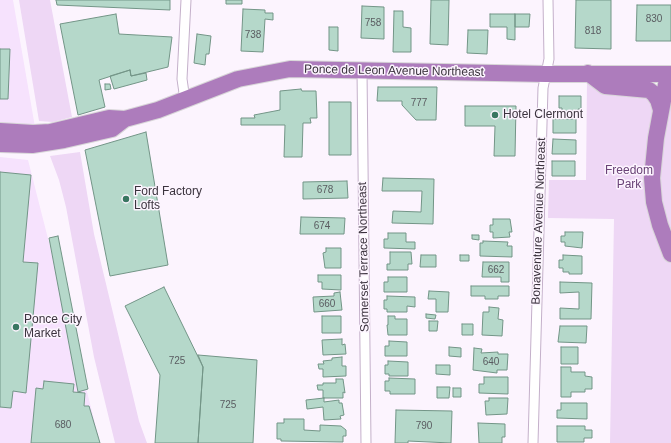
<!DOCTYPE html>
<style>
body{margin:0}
canvas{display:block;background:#fcf4fe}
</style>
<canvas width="671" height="443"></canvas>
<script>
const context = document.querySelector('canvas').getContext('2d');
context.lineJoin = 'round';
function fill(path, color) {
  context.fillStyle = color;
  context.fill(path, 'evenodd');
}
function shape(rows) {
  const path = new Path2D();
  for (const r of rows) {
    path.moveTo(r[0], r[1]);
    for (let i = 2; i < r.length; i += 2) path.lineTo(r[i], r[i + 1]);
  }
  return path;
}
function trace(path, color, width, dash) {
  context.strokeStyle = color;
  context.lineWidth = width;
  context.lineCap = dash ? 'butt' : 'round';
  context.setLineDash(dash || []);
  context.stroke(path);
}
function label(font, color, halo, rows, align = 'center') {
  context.font = font + ' Arial,sans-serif';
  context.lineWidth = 3;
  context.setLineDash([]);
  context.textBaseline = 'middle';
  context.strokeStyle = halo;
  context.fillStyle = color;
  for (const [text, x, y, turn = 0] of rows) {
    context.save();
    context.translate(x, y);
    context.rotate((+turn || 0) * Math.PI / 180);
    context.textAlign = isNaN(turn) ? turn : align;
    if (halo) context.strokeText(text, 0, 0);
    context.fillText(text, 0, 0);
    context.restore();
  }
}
fill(shape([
 [0,0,13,0,35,127,0,124],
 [0,157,28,160,100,443,0,443]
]), '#f6e2fd');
fill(shape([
 [19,0,50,0,72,117,53,122,39,121],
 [587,80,671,92,671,443,610,443,614,219,548,218,549,180,586,180],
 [80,152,94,234,139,421,147,443,115,443,94,357,66,207,59,180,50,156]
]), '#eed7f5');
const building = shape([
 [56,0,170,0,170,10,57,5,56,0],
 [226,0,242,0,242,4,226,4,226,0],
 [431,0,449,0,448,45,430,44,431,0],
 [576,0,611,0,611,49,575,48,576,0],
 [637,5,671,5,671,41,636,41,637,5],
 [362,6,384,7,384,39,361,38,362,6],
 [243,9,265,10,265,13,273,13,273,20,265,19,263,52,241,51,243,9],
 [394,11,403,11,403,27,411,28,411,52,393,52,394,11],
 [116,14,119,34,172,37,168,67,131,76,130,70,99,80,105,107,78,115,60,24,116,14],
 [490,14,515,14,515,40,507,39,507,27,490,27,490,14],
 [515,14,530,14,529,27,515,27,515,14],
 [329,27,338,27,338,51,329,50,329,27],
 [468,30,488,30,487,54,467,53,468,30],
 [197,34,211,36,209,54,206,54,205,65,194,63,197,34],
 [0,49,10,49,8,99,0,99,0,49],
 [130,70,131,76,146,73,147,80,114,89,110,76,130,70],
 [105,84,110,84,111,89,105,90,105,84],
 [378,87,437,87,436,120,416,120,402,105,402,101,377,101,378,87],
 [301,89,302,91,316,91,317,118,310,118,311,123,303,123,302,157,284,157,285,125,241,125,241,118,255,118,254,115,280,110,280,91,301,89],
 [559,96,581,96,581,109,578,109,578,111,562,111,562,108,559,108,559,96],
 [329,102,351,102,351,155,329,155,329,102],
 [465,106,516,106,515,156,494,156,495,126,465,126,465,106],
 [553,119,576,119,576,133,553,133,553,119],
 [146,132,168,265,110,276,85,150,146,132],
 [553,139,576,140,576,154,552,154,553,139],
 [552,161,575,161,575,176,552,176,552,161],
 [0,172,31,175,23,262,38,263,26,393,13,391,11,408,0,407,0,172],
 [383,178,434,179,433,224,392,223,393,211,421,212,422,191,382,191,383,178],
 [347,181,348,198,303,199,303,182,347,181],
 [301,217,345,218,344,234,300,234,301,217],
 [493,219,510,219,512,232,509,232,510,237,493,238,493,232,490,232,490,225,493,225,493,219],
 [565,232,583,232,582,248,565,246,565,242,561,242,561,236,565,236,565,232],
 [388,233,406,233,406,242,415,242,415,249,384,248,384,239,388,239,388,233],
 [472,235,479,235,479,240,472,239,472,235],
 [58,236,88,389,78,392,49,238,58,236],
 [483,241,508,242,507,246,512,246,512,257,480,256,480,243,483,243,483,241],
 [326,248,341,248,341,268,325,268,323,253,326,252,326,248],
 [390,252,411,252,412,264,408,264,408,270,387,270,387,264,390,264,390,252],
 [421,255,436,255,436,267,420,267,421,255],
 [460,255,469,255,469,261,460,261,460,255],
 [563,255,582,256,582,274,569,274,569,272,563,272,563,268,559,268,559,260,563,260,563,255],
 [483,262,509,262,509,282,501,282,501,277,482,277,483,262],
 [318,275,341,275,341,290,322,289,322,282,318,282,318,275],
 [388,277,407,277,407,292,384,292,384,282,388,282,388,277],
 [560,282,592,283,591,319,560,319,560,308,579,309,579,292,560,293,560,282],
 [471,286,509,286,509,296,498,296,498,299,485,299,485,296,471,296,471,286],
 [164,287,203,367,198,443,155,443,160,375,125,306,164,287],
 [429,291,449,292,448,312,436,312,436,299,428,299,429,291],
 [340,292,342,310,314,312,313,297,334,296,334,293,340,292],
 [387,296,415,297,415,307,407,306,407,312,387,312,387,309,384,309,384,300,387,300,387,296],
 [489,307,499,308,498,319,503,320,502,336,482,335,483,312,489,312,489,307],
 [426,314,436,315,435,319,426,318,426,314],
 [322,316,341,316,341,333,322,333,322,316],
 [388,316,395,316,395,319,407,319,407,335,388,335,387,325,388,325,388,316],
 [429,321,438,321,437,331,429,331,429,321],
 [462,324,473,324,473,335,462,335,462,324],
 [560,326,587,326,586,343,558,342,560,326],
 [342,339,342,345,345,344,346,354,323,355,322,340,342,339],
 [389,341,407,342,407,356,385,356,385,346,389,346,389,341],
 [449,347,461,348,461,357,449,356,449,347],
 [561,347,578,347,578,364,561,364,561,347],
 [474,348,482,349,481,353,498,352,498,354,508,354,507,370,497,370,497,373,473,370,474,348],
 [198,355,257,360,253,443,198,443,203,367,198,355],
 [342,357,342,366,346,366,346,376,323,377,323,369,319,369,318,364,324,364,323,361,332,360,332,358,342,357],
 [388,361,408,362,408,376,389,376,389,374,385,374,385,365,388,365,388,361],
 [436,365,450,365,450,375,436,374,436,365],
 [561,367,571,367,571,372,585,372,585,376,592,377,592,389,585,389,585,392,571,392,571,397,561,397,561,367],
 [484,377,508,377,508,394,479,393,479,384,484,384,484,377],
 [389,378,415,379,415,394,390,394,390,391,385,391,385,381,389,381,389,378],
 [336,379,343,379,345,393,343,392,343,398,323,398,323,390,318,390,317,385,323,385,323,383,336,383,336,379],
 [44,381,74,384,73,392,85,393,84,406,89,406,100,443,31,443,36,388,43,389,44,381],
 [437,387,450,387,449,398,437,398,437,387],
 [453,388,461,388,461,397,453,397,453,388],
 [324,398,324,402,339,400,339,403,342,403,344,415,340,416,341,419,324,420,323,407,307,409,306,400,324,398],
 [489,398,508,398,507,414,486,415,485,401,489,401,489,398],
 [561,403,587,403,587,419,557,418,557,410,561,410,561,403],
 [396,410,452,411,451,443,408,441,408,443,395,443,396,410],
 [284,419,304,419,304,430,320,431,320,425,341,426,346,430,346,436,343,436,343,442,281,441,281,439,277,439,277,423,284,423,284,419],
 [478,423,505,424,505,437,502,437,502,443,479,443,478,423],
 [557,426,585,426,585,430,592,430,592,438,584,438,584,442,557,442,557,426]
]);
fill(building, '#b5d8ca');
trace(building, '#739587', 1);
const street = shape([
 [362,70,366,443],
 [185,100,182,79,186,0],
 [533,443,543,88,549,59,548,0]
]);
const highway = shape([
 [588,73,605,86,649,90,654,94,658,100,661,110],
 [668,74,656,138,652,178,654,202,660,225,671,254],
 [0,131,33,133,50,132,109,118,125,119,158,110,238,79,290,69,546,74,671,74],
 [0,144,32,145,64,140,112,129,125,119]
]);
trace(street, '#c4b0ca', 11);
trace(highway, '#d8d6d8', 18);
trace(street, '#fff', 9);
trace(highway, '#ad7cbc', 16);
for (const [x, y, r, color] of [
 [495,115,4,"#397661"],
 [126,199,4,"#397661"],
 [16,327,4,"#397661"]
]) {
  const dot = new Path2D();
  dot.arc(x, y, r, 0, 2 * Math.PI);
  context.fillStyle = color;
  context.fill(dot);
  trace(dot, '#fcf4fe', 1.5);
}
label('10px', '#5a5c61', null, [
 ["830",654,19],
 ["758",373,23],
 ["818",593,31],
 ["738",253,35],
 ["777",419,103],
 ["678",325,190],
 ["674",322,226],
 ["662",496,270],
 ["660",327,304],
 ["725",177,361],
 ["640",491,362],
 ["725",228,405],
 ["680",63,425],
 ["790",424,426]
]);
label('12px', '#3b333e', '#fcf4fe', [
 ["Ponce de Leon Avenue Northeast",394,71,1],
 ["Bonaventure Avenue Northeast",539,221,-88],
 ["Somerset Terrace Northeast",364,257,-91]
]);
label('12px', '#3b333e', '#fcf4fe', [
 ["Hotel Clermont",503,115],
 ["Ford Factory",134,192],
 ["Lofts",134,206],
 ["Ponce City",24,320],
 ["Market",24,334]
], 'left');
label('12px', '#6a4377', '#fcf4fe', [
 ["Freedom",629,171],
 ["Park",629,185]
]);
</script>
